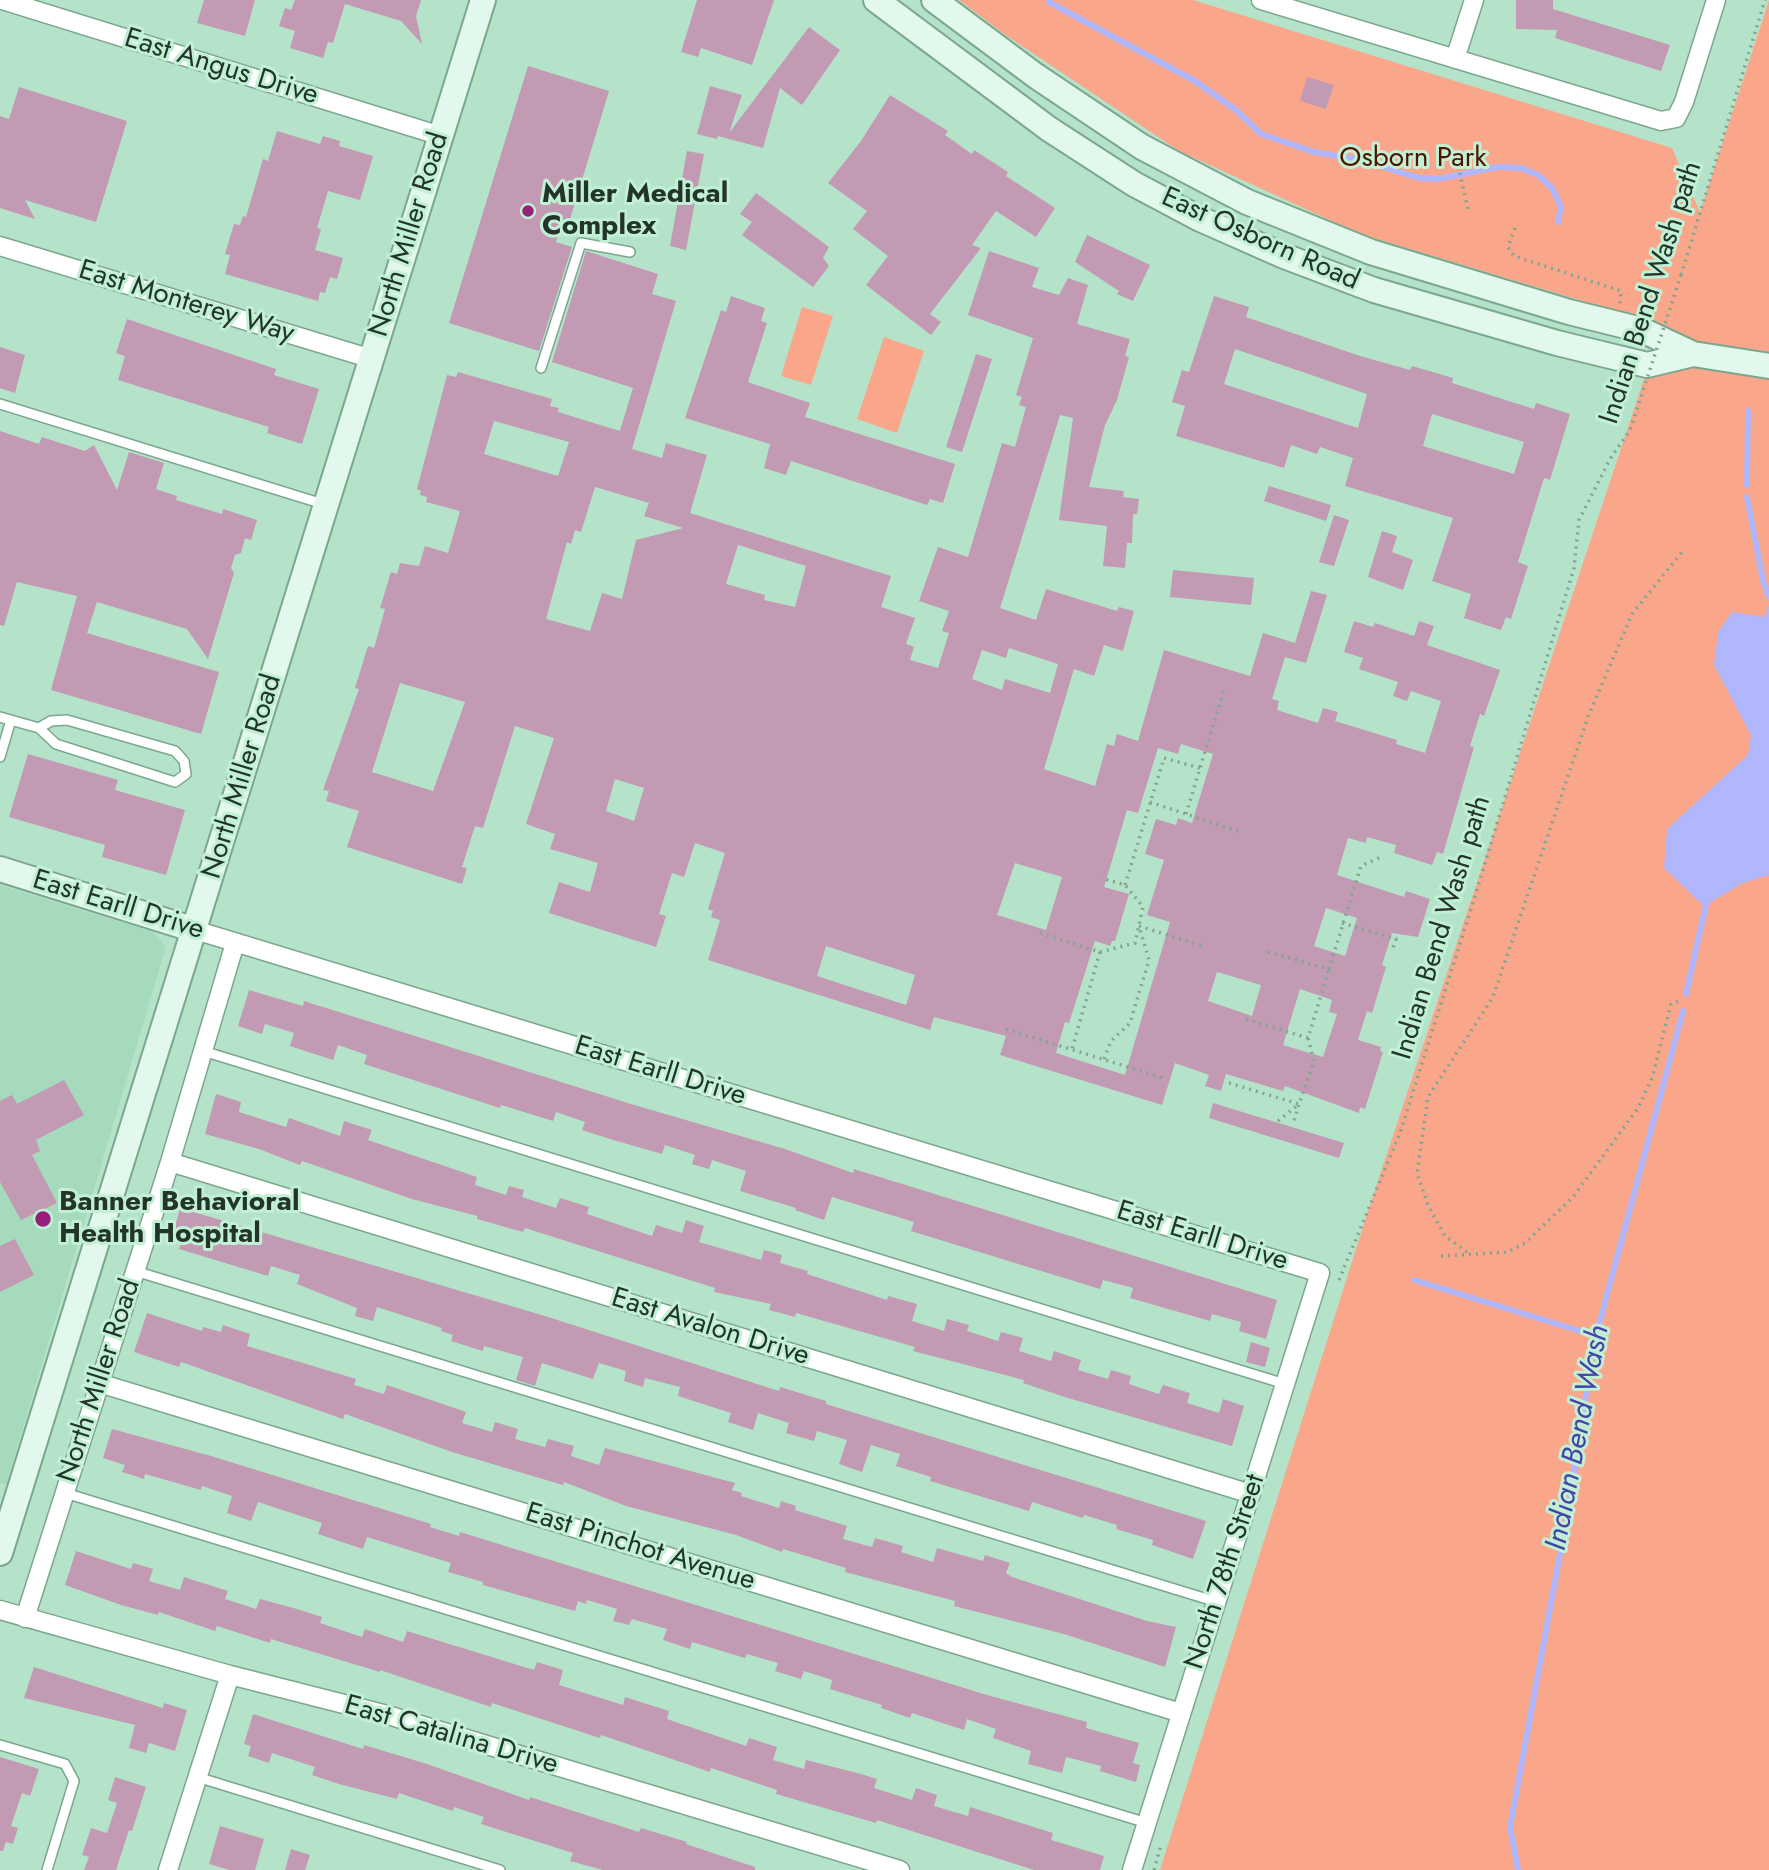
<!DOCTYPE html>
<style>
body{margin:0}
canvas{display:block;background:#b5e3c9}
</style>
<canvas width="1769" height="1870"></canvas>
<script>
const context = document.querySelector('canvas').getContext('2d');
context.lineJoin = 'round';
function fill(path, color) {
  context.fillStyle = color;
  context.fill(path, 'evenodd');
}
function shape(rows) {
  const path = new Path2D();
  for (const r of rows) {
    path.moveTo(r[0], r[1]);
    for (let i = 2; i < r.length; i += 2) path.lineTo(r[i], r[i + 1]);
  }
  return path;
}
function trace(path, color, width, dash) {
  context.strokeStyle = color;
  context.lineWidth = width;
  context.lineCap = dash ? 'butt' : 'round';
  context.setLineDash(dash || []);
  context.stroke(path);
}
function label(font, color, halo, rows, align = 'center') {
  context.font = font + ' Jost,sans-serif';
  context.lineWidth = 6;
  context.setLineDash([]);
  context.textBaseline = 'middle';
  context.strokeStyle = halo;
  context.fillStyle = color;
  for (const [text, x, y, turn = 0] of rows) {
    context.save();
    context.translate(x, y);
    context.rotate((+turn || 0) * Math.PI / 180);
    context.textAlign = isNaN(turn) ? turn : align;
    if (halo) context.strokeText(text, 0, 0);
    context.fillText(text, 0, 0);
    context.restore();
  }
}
fill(shape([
 [0,885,153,932,166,947,6,1485,0,1483]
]), '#a5dbbc');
fill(shape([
 [959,0,1193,0,1672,148,1700,212,1769,0,1769,1870,1160,1870,1368,1211,1662,325,1360,234,1179,151,1004,34],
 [802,307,833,316,811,385,781,376],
 [884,337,924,351,897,433,857,419]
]), '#f9a68a');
fill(shape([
 [1769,605,1769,875,1743,883,1704,906,1664,868,1667,829,1748,755,1751,735,1714,665,1718,632,1732,612,1764,617]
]), '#b0b7fd');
trace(shape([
 [1049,2,1195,81,1236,110,1261,134,1314,152,1360,160,1419,178,1438,179,1498,167,1521,168,1538,175,1552,188,1561,207,1558,222],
 [1747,485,1748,411],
 [1747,497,1763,581,1769,597],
 [1686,994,1707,900],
 [1414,1280,1596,1336],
 [1518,1870,1510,1827,1566,1521,1594,1343,1683,1011]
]), '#b0b7fd', 6);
fill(shape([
 [204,0,255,0,245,36,197,23],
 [295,0,421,0,416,16,422,44,401,21,345,4,333,43,328,42,323,58,290,48,295,31,279,26,285,8,291,10],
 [697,0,774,0,752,65,701,48,698,57,681,52],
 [1516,0,1553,0,1553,9,1670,45,1661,71,1555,38,1557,30,1516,29],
 [809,27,840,50,802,105,780,88,763,148,718,136,717,139,697,134,710,86,742,95,729,133],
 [528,66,609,91,568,226,561,225,556,242,572,247,539,351,449,323],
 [1307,77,1334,85,1326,109,1300,101],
 [19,87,127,121,96,222,25,200,35,219,0,208,0,116,9,119],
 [890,95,948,131,945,135,972,154,974,150,1008,172,1006,176,1055,208,1036,237,996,211,972,245,981,248,930,314,941,322,931,335,866,285,888,256,853,229,867,211,828,183,861,141],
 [277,131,320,144,323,136,340,141,339,146,373,156,360,200,328,191,317,228,321,229,315,250,343,258,337,279,330,277,325,293,320,292,318,301,225,274,230,255,225,254,234,224,240,225,243,216,246,217,263,159,268,161],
 [687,151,704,154,686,250,670,246],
 [756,193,829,247,823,258,829,266,813,287,742,235,752,222,740,214],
 [1087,235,1150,265,1133,301,1117,294,1119,291,1075,262],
 [586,251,658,274,652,294,676,301,632,449,662,458,666,443,707,455,690,513,891,576,881,607,915,618,906,644,914,647,910,660,938,668,949,633,942,631,949,611,919,601,938,547,968,557,1002,443,1015,447,1026,407,1019,405,1022,397,1016,395,1033,338,968,315,989,251,1039,268,1032,287,1059,295,1068,278,1088,285,1077,324,1130,339,1125,356,1129,357,1117,400,1105,425,1089,487,1124,491,1123,497,1139,499,1137,514,1133,514,1132,543,1127,543,1125,568,1103,566,1107,526,1059,520,1073,418,1060,415,1000,608,1036,620,1046,589,1117,611,1119,607,1134,611,1123,651,1104,645,1094,676,1074,669,1044,769,1095,786,1107,744,1114,746,1117,734,1138,741,1164,650,1250,676,1263,633,1295,643,1311,591,1327,595,1306,663,1285,657,1272,699,1279,701,1277,710,1318,723,1323,708,1338,712,1335,721,1397,740,1396,744,1425,753,1441,701,1411,691,1407,701,1393,696,1398,682,1359,669,1363,658,1344,652,1354,621,1373,627,1375,623,1414,636,1419,621,1434,626,1427,645,1500,670,1484,716,1480,714,1470,746,1474,747,1443,854,1437,852,1432,865,1394,853,1396,845,1367,837,1366,843,1348,838,1337,875,1404,897,1406,891,1430,899,1418,937,1392,933,1382,965,1386,967,1372,1013,1367,1011,1358,1040,1381,1047,1380,1051,1383,1052,1365,1109,1360,1107,1359,1113,1285,1086,1283,1091,1226,1074,1221,1091,1205,1086,1209,1075,1175,1063,1162,1105,1000,1055,1006,1036,934,1017,930,1030,708,960,720,920,711,917,713,911,708,909,725,853,695,843,684,877,672,873,659,914,666,916,656,947,549,913,559,882,590,892,598,863,550,849,555,834,526,824,554,738,515,726,483,828,475,826,462,867,467,868,462,884,347,847,359,811,326,801,329,791,323,790,359,689,355,688,368,646,374,648,385,609,380,608,391,572,397,574,400,563,419,566,425,546,448,553,460,511,426,502,427,497,420,495,421,491,417,489,447,375,456,377,458,372,552,399,550,406,559,408,558,412,620,431,621,427,633,388,552,362],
 [494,421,569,442,558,476,484,454],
 [595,487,649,503,644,516,683,528,636,540,622,599,602,593,590,631,546,619,567,542,571,544,575,530,581,532],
 [738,545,806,566,795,607,764,600,765,595,726,584],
 [1009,648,1058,664,1050,693,1005,679,1002,690,972,679,982,650,1006,658],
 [400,683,465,702,433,791,372,772],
 [1181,744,1213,754,1192,823,1178,818,1176,825,1156,819,1145,854,1164,860,1147,915,1170,922,1125,1075,1056,1053,1065,1022,1069,1023,1095,941,1110,946,1112,941,1115,941,1129,894,1104,887,1127,810,1138,813,1158,748,1178,754],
 [615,779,644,788,634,821,606,811],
 [1015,863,1062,877,1046,930,997,915],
 [1326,908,1357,918,1345,956,1314,946],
 [826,946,915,975,906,1005,817,976],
 [1217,972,1261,985,1252,1016,1208,1001],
 [1300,989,1332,1000,1329,1012,1337,1014,1323,1057,1283,1045],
 [731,296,765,308,761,321,767,323,748,382,810,403,805,417,955,464,943,503,930,499,927,505,791,461,786,475,764,468,770,444,685,418,721,310,726,312],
 [1214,296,1249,307,1246,317,1360,356,1410,370,1412,366,1453,378,1452,383,1534,409,1536,403,1570,414,1550,480,1544,478,1518,562,1528,566,1511,619,1506,617,1501,630,1464,618,1471,594,1432,581,1453,518,1345,486,1353,458,1320,447,1317,454,1291,445,1284,468,1176,436,1185,406,1172,402,1182,370,1189,372],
 [1235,349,1367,394,1358,428,1224,384],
 [1432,414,1524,442,1514,474,1423,446],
 [127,319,276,369,274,375,319,389,302,444,267,433,269,427,118,380,125,356,116,353],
 [0,347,25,355,15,393,0,388],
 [976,354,992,359,962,452,946,447],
 [0,431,39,444,42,437,85,451,94,445,117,490,129,452,164,463,156,489,177,496,176,500,222,514,223,509,257,520,251,540,245,538,241,553,235,555,231,568,234,573,208,659,187,629,97,602,87,633,219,672,201,734,51,690,77,596,17,582,4,626,0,625],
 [1269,486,1331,505,1326,521,1264,501],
 [1334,515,1349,520,1334,566,1319,562],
 [1382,531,1397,536,1392,552,1413,560,1403,590,1368,577],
 [1173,570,1254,578,1251,605,1170,597],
 [28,754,118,780,115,790,185,810,166,875,102,857,105,845,9,817],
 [249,990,303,1006,304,1001,631,1104,785,1149,853,1173,854,1169,1277,1300,1266,1339,1239,1331,1241,1322,1212,1314,1210,1321,1130,1298,1133,1288,1103,1280,1100,1289,1002,1259,911,1231,914,1222,832,1197,824,1220,795,1210,796,1208,740,1191,746,1171,712,1160,709,1169,692,1164,695,1155,665,1145,662,1154,610,1139,582,1130,585,1122,556,1112,553,1121,501,1105,500,1108,364,1064,367,1055,338,1045,333,1060,290,1046,294,1033,265,1024,262,1034,238,1026],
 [64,1080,84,1115,36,1140,40,1151,32,1155,57,1203,21,1220,0,1182,0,1101,12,1095,17,1104],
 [216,1094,241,1102,239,1112,286,1127,289,1118,340,1136,344,1121,372,1130,368,1140,477,1177,475,1185,506,1195,509,1186,524,1190,522,1197,556,1208,560,1198,589,1207,587,1214,652,1236,656,1225,682,1233,686,1220,704,1226,699,1242,761,1260,764,1250,782,1255,780,1263,808,1271,807,1274,887,1300,888,1296,917,1304,912,1321,944,1331,947,1319,969,1325,967,1331,998,1341,1001,1332,1023,1338,1019,1351,1051,1361,1054,1351,1081,1360,1078,1370,1108,1379,1111,1370,1131,1376,1129,1384,1159,1394,1163,1385,1190,1393,1187,1403,1219,1413,1223,1399,1244,1406,1232,1446,1068,1398,1023,1383,1024,1380,913,1351,915,1347,796,1313,795,1317,769,1310,771,1304,714,1292,715,1288,525,1228,523,1232,477,1219,477,1216,412,1199,302,1161,300,1165,259,1149,205,1134],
 [1213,1103,1344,1143,1339,1158,1209,1118],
 [180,1208,545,1316,779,1391,780,1387,826,1401,826,1404,1206,1521,1193,1559,1152,1545,1153,1540,1116,1529,1117,1525,1084,1515,1083,1518,1032,1502,1029,1511,930,1481,931,1477,896,1466,900,1454,871,1445,862,1472,839,1464,847,1440,817,1431,814,1441,786,1433,789,1423,758,1413,753,1430,728,1422,731,1413,678,1396,680,1387,645,1378,643,1387,624,1381,626,1371,599,1363,593,1379,542,1363,535,1386,516,1380,523,1357,484,1346,483,1351,451,1341,453,1335,441,1331,442,1328,377,1307,373,1321,355,1316,357,1308,297,1284,300,1275,271,1266,268,1276,179,1249,182,1241,172,1238],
 [15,1239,34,1275,0,1292,0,1246],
 [147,1313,202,1331,203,1327,221,1332,223,1325,250,1334,247,1346,356,1379,354,1385,384,1394,387,1385,466,1412,462,1423,492,1432,495,1422,518,1429,515,1439,545,1447,548,1439,574,1446,571,1456,599,1465,605,1448,735,1483,732,1490,742,1493,741,1496,779,1508,781,1501,796,1506,795,1510,847,1526,843,1539,872,1547,875,1538,903,1546,901,1552,933,1562,937,1548,983,1561,985,1555,1010,1563,1006,1573,1012,1577,1147,1621,1176,1627,1165,1667,1064,1634,954,1606,955,1601,845,1572,846,1568,783,1549,782,1552,736,1535,626,1506,564,1482,563,1485,452,1452,345,1414,343,1419,181,1362,179,1367,134,1352],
 [1251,1342,1270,1348,1265,1367,1246,1362],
 [112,1429,211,1456,431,1524,430,1527,459,1536,460,1532,987,1695,1087,1722,1086,1728,1139,1743,1133,1763,1140,1765,1136,1782,1100,1771,1101,1766,1066,1757,1062,1773,1028,1764,1031,1751,993,1738,996,1729,967,1719,964,1730,912,1713,910,1718,881,1708,882,1705,830,1689,832,1680,804,1671,801,1679,775,1671,778,1663,747,1654,745,1658,692,1642,690,1649,663,1640,667,1629,632,1619,629,1625,613,1621,617,1609,587,1600,586,1604,578,1601,575,1611,483,1585,483,1582,448,1572,451,1563,367,1537,363,1549,318,1534,322,1523,258,1502,251,1521,227,1513,232,1496,202,1486,201,1490,145,1474,144,1479,122,1472,125,1465,103,1458],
 [76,1551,131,1569,133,1563,153,1569,149,1581,180,1590,184,1577,228,1591,225,1599,256,1609,260,1599,297,1609,322,1617,320,1623,362,1637,365,1629,403,1642,407,1631,534,1670,537,1662,563,1670,559,1685,623,1705,625,1697,669,1711,667,1719,746,1746,749,1738,777,1747,773,1760,804,1769,806,1760,861,1774,877,1779,874,1788,912,1800,916,1788,937,1795,934,1806,968,1816,970,1807,1053,1833,1051,1840,1104,1856,1100,1870,1034,1870,877,1820,876,1823,776,1794,777,1790,711,1768,710,1772,601,1735,600,1738,492,1703,491,1707,380,1670,380,1672,271,1639,270,1643,217,1626,215,1631,159,1612,158,1615,121,1605,65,1585],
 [34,1667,163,1708,164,1703,187,1710,175,1751,149,1743,146,1753,129,1748,135,1725,24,1698],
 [253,1714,363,1749,364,1745,427,1764,529,1800,530,1797,639,1832,641,1828,687,1842,686,1844,755,1867,755,1870,603,1870,570,1861,573,1853,481,1824,484,1817,454,1807,453,1811,399,1793,397,1799,339,1784,312,1775,315,1767,272,1753,269,1763,248,1756,251,1746,244,1744],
 [0,1757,39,1769,30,1796,22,1793,11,1826,18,1828,13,1844,6,1842,3,1851,0,1851],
 [115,1777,146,1787,132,1831,129,1830,116,1870,84,1870,89,1857,82,1855,91,1828,107,1833,117,1803,108,1800],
 [220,1826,264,1839,255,1870,229,1870,209,1864],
 [291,1849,310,1855,305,1870,285,1870]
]), '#c29ab4');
const lane = shape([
 [541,368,581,243,630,252],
 [0,404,323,504],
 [0,717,39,728,56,744,175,782,186,774,184,761,175,751,67,720,51,721,39,728],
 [0,757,11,720],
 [203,1051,1285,1384],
 [135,1271,1217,1602],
 [65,1493,1147,1823],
 [0,1745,65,1764,74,1781,47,1870],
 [197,1777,500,1870]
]);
const street = shape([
 [2,0,441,136],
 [1261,0,1661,121,1676,118,1684,102,1716,0],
 [1455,59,1474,0],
 [0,246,372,359],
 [195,930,1320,1273,1132,1870],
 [170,1162,1251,1494],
 [99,1383,1181,1713],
 [0,1610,230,1675,391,1716,900,1870],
 [25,1618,170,1162,235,943],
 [168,1870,230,1675]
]);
const secondary = shape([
 [876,0,1049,129,1134,184,1198,218,1284,256,1374,290,1557,343,1647,365,1693,354],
 [934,0,1036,76,1142,147,1247,202,1371,252,1569,312,1642,330,1693,354,1769,366],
 [0,869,195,930],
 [0,1553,483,0]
]);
trace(lane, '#7ca78f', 12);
trace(street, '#7ca78f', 21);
trace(secondary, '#7ca78f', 28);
trace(shape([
 [1458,166,1469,213],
 [1515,228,1508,247,1514,256,1621,291,1620,304],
 [1681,275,1765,0],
 [1150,802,1240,832],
 [1186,814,1224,690],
 [1125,885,1164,758,1200,768],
 [1342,923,1396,939,1393,948],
 [1139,926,1203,946],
 [1040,933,1100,952,1072,1049],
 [1100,952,1135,943,1143,907,1125,885,1101,878],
 [1268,952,1329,969,1361,866,1381,857],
 [1246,1019,1308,1038,1329,969],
 [1006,1029,1163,1078],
 [1104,1059,1111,1041,1130,1023,1149,960,1139,926],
 [1229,1083,1299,1104,1314,1061,1308,1038],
 [1278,1121,1299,1104,1293,1124],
 [1467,1252,1445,1236,1428,1205,1417,1173,1428,1097,1493,997,1588,717,1632,614,1682,552],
 [1441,1256,1508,1252,1525,1243,1573,1197,1638,1108,1652,1078,1671,1004,1682,1000],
 [1339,1280,1400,1133,1476,893,1574,568,1579,520,1610,459,1630,430,1639,403],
 [1154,1870,1161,1845]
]), '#81a591', 3.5, [2, 5]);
trace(lane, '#fff', 9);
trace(street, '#fff', 18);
trace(secondary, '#e2f8ec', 24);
trace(shape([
 [1639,403,1681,275]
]), '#81a591', 3.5, [2, 5]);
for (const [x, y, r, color] of [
 [528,211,7,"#97207b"],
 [43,1219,9,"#97207b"]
]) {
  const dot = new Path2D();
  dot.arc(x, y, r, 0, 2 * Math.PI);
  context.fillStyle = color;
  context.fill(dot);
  trace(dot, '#c2f0d5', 2.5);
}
label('28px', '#23352b', '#c2f0d5', [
 ["East Angus Drive",221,68,17],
 ["North Miller Road",410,235,-73],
 ["East Osborn Road",1260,240,24],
 ["Indian Bend Wash path",1652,293,-72],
 ["East Monterey Way",186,303,17],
 ["North Miller Road",243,777,-73],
 ["East Earll Drive",118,906,17],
 ["Indian Bend Wash path",1443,928,-73],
 ["East Earll Drive",660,1072,17],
 ["East Earll Drive",1202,1237,17],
 ["East Avalon Drive",710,1328,17],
 ["North Miller Road",100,1381,-72],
 ["East Pinchot Avenue",640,1548,17],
 ["North 78th Street",1226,1572,-72],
 ["East Catalina Drive",451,1736,16]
]);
label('28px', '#4e1400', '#c2f0d5', [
 ["Osborn Park",1413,159]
]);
label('bold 28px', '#23352b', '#c2f0d5', [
 ["Miller Medical",542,195],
 ["Complex",542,227],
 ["Banner Behavioral",59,1203],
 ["Health Hospital",59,1235]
], 'left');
label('italic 30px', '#4744a7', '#c2f0d5', [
 ["Indian Bend Wash",1579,1438,-79]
]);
</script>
